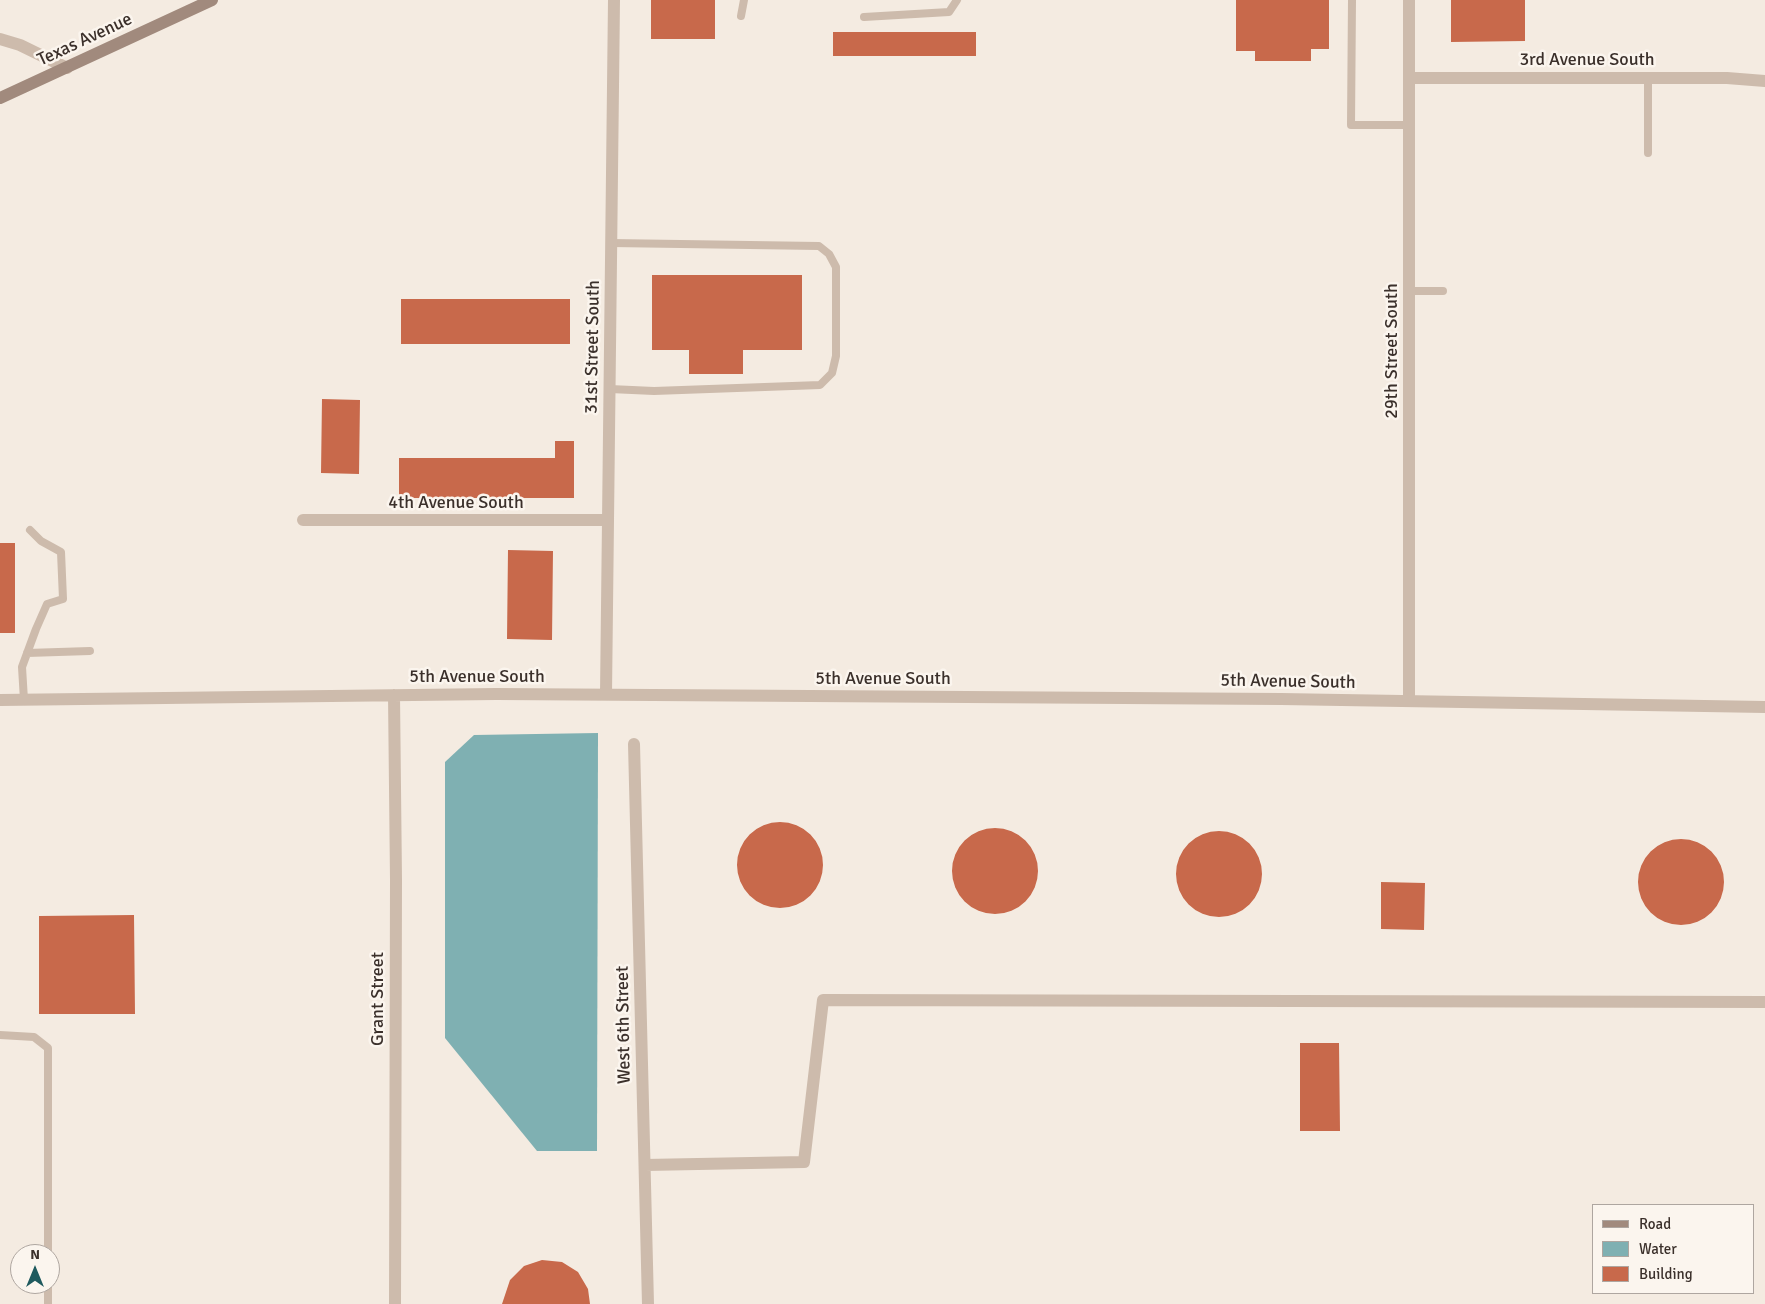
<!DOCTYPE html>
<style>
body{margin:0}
#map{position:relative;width:1765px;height:1304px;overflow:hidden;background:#f4ebe1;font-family:Signika,sans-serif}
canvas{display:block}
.legend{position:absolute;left:1592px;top:1204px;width:162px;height:90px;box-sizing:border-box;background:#fbf5ee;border:1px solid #aea6a0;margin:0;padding:6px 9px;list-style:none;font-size:15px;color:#3b302b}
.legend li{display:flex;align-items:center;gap:10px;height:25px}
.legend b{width:25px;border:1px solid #aea6a0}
.north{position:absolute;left:10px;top:1244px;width:50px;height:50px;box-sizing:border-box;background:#fbf5ee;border:1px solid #aea6a0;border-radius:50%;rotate:0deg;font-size:14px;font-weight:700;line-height:20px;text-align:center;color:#3b302b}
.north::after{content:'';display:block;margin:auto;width:18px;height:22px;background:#1f5a5e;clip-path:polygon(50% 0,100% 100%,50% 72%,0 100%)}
</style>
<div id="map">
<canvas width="1765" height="1304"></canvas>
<ul class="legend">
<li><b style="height:6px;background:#a18a7d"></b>Road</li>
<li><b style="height:14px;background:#7fb0b2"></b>Water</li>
<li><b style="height:14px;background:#c8694b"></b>Building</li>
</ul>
<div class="north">N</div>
</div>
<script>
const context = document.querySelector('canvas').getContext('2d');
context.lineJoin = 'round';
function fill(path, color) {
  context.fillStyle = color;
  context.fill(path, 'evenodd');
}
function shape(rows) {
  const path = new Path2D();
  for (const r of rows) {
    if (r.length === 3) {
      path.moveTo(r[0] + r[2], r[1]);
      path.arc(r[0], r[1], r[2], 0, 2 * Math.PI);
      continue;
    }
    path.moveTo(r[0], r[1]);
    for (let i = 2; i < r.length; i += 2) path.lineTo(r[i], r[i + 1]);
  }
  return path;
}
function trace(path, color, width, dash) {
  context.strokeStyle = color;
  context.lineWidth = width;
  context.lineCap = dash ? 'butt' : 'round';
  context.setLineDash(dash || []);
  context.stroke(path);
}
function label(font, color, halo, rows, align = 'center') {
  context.font = font + ' Signika,sans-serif';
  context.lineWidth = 5;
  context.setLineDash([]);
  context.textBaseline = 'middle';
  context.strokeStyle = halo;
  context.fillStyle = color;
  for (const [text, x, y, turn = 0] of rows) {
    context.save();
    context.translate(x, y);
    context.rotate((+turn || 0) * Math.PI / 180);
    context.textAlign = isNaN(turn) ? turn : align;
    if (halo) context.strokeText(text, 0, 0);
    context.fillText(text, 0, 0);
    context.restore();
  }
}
fill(shape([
 [598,733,597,1151,537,1151,445,1038,445,762,474,735]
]), '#7fb0b2');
fill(shape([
 [651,0,715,0,715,39,651,39],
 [1236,0,1329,0,1329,49,1311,49,1311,61,1255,61,1255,51,1236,51],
 [1451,0,1525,0,1525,41,1451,42],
 [833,32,976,32,976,56,833,56],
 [652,275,802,275,802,350,743,350,743,374,689,374,689,350,652,350],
 [401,299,570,299,570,344,401,344],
 [322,399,360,400,359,474,321,473],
 [555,441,574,441,574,498,399,498,399,458,555,458],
 [0,543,15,543,15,633,0,633],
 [508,550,553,551,552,640,507,639],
 [780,865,43],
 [995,871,43],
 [1219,874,43],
 [1681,882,43],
 [1381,882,1425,883,1424,930,1381,929],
 [134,915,135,1014,39,1014,39,916],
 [1300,1043,1339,1043,1340,1131,1300,1131],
 [542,1260,562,1262,578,1272,588,1289,590,1304,502,1304,510,1280,524,1266]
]), '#c8694b');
trace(shape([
 [1352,0,1351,125,1409,125],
 [741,16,744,0],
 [864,17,949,12,957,0],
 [1648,78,1648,153],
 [1409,291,1443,291],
 [610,389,654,391,820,385,832,373,836,356,836,267,829,254,819,246,611,243],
 [27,653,90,651],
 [24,700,22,667,36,629,47,604,63,599,61,552,41,541,30,530],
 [0,1035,34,1037,48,1048,48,1254],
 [48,1304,48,1284]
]), '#cdbbac', 8);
trace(shape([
 [1409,0,1409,701],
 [0,39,20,45,67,68],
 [1409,78,1727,78,1765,81],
 [303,520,608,520],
 [606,694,614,0],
 [394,695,396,880,395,1304],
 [0,700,496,694,1281,699,1765,707],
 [634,744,648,1304],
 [645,1165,804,1162,823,1000,1765,1002]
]), '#cdbbac', 12);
trace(shape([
 [0,98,212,0]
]), '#a18a7d', 12);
label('18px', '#3b302b', '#fbf5ee', [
 ["Texas Avenue",85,40,-25],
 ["3rd Avenue South",1587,60],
 ["31st Street South",593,347,-89],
 ["29th Street South",1392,351,-90],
 ["4th Avenue South",456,503],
 ["5th Avenue South",477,677],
 ["5th Avenue South",883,679],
 ["5th Avenue South",1288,682,1],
 ["Grant Street",378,999,-90],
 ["West 6th Street",624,1025,-91]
]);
</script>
